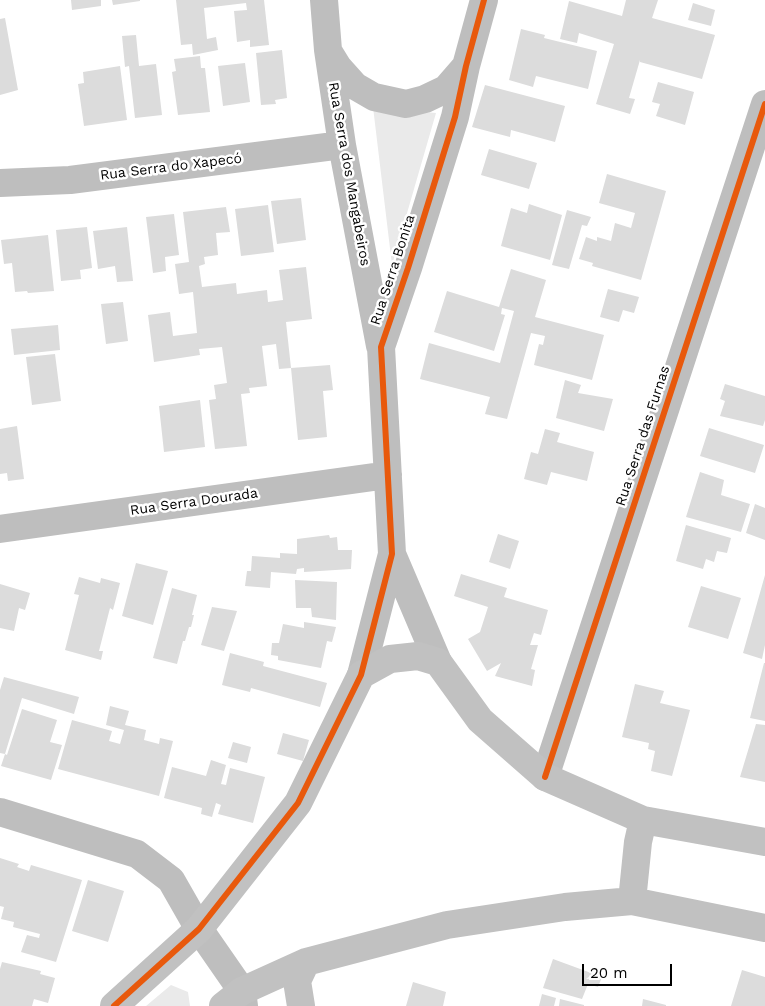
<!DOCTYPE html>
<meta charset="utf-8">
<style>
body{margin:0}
#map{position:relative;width:765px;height:1006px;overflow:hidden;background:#fff;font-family:"Work Sans",sans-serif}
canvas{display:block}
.scale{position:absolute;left:582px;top:964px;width:90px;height:22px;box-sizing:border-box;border:2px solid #000;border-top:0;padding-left:6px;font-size:15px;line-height:18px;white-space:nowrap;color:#000;-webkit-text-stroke:4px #fff;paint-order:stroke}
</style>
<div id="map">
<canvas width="765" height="1006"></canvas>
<div class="scale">20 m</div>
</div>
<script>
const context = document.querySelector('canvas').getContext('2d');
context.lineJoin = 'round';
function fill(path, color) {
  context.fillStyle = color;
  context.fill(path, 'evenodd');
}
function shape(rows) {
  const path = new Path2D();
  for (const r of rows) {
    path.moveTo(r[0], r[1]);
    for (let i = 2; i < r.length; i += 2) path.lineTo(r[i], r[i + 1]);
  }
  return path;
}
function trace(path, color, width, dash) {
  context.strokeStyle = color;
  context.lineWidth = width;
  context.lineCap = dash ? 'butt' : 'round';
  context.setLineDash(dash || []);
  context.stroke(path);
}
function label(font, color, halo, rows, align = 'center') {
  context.font = font + ' "Work Sans",sans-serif';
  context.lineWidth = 5;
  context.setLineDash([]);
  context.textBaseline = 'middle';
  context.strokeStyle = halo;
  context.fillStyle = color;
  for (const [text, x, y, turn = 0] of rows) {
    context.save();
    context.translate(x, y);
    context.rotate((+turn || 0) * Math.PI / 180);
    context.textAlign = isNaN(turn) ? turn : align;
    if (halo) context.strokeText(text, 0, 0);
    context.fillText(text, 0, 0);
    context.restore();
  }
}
fill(shape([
 [373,107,436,113,392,265],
 [171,985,188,992,190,1006,146,1006]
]), '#eaeaea');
fill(shape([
 [71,0,101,0,101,6,72,10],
 [112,0,140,0,140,1,113,5],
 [176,0,264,0,269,45,250,47,250,40,237,42,234,11,247,10,246,3,204,8,207,39,216,37,218,50,193,55,192,44,181,45],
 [626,0,658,0,652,18,715,35,702,79,640,62,640,60,629,98,635,99,630,114,596,104,614,44,579,33,577,43,560,39,569,1,622,16],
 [693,3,715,10,711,26,688,20],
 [5,18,18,90,0,95,0,19],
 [521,29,545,35,544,38,597,51,588,89,536,76,533,87,509,80],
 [136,35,139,66,156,64,162,115,135,118,129,66,125,67,122,36],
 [282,50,287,98,275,100,276,104,261,105,256,53],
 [200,56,201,68,205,68,210,112,178,115,172,72,176,71,174,59],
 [245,63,250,102,223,106,218,66],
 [120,66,127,120,84,126,78,84,84,83,83,72],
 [658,82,694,92,685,125,656,116,660,104,652,102],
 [485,85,565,106,555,142,511,130,510,137,472,127],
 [489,149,537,163,529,189,481,175],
 [607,174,666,191,641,280,592,266,593,263,579,259,586,237,597,241,597,237,611,241,615,223,631,228,635,213,599,203],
 [301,198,306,240,277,244,271,201],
 [529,204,562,215,550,260,501,246,511,208,527,213],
 [268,205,274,252,241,256,235,209],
 [226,207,230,232,216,233,218,255,204,257,205,264,199,266,202,287,236,283,237,294,267,290,268,302,283,300,279,270,306,267,312,319,286,322,291,368,279,369,276,344,262,346,267,386,249,388,250,393,241,394,247,446,215,449,209,400,216,399,214,385,227,383,222,347,199,349,200,355,154,362,148,315,170,312,173,336,197,333,193,292,179,294,175,264,189,262,183,212],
 [567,210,591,217,587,226,582,225,569,269,552,265],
 [174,214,179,255,165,257,166,271,153,273,146,217],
 [87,227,92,268,80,270,81,279,61,281,56,230],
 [127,227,133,281,117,282,115,266,98,269,93,231],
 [48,235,54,291,28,293,27,291,15,292,12,263,4,264,1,240],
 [511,269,546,280,535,317,604,335,592,380,534,365,539,344,543,345,545,336,531,333,507,419,485,414,490,397,420,379,429,343,500,363,514,311,502,308,501,314,505,315,494,351,434,332,447,291,499,307],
 [608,289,639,297,634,313,623,310,619,322,600,317],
 [123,302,128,341,106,344,101,304],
 [58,325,60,350,14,355,11,329],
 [55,354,61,401,32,405,26,357],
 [330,365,333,390,323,391,327,437,298,440,291,368],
 [565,380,581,385,578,393,613,399,604,431,556,418],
 [725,384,765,396,765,420,763,426,720,416,725,401,720,399],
 [200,400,205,447,164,452,159,406],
 [17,426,24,479,8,481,7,473,0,474,0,429],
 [709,428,764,445,755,473,700,456],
 [545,429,560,433,557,442,594,452,587,481,551,472,547,485,524,479,531,452,538,454],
 [700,472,724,480,721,495,750,504,741,532,686,517],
 [755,504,765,508,765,540,746,533],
 [686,525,731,538,727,553,717,551,714,562,706,559,703,569,676,561],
 [498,534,519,541,510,569,489,562],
 [329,535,330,538,337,537,338,550,352,550,351,569,304,572,304,568,297,569,296,574,271,572,270,588,245,586,247,571,251,571,252,556,280,558,280,553,297,554,297,539],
 [136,563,168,571,153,625,122,616],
 [461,574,507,588,504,597,548,610,541,635,534,633,530,645,538,645,531,669,535,670,532,686,495,676,501,663,487,671,468,639,480,632,488,607,454,596],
 [765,575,765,645,762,659,743,653],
 [79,577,100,583,101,578,120,583,113,610,110,608,99,651,103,651,101,660,65,650,79,595,74,594],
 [295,580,337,582,336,620,312,617,311,608,296,608],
 [0,584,30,593,25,610,19,608,14,631,0,628],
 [701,586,741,598,728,639,688,627],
 [172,588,197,595,192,615,194,615,191,627,189,627,185,641,183,641,177,664,153,658],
 [212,607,237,611,224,651,201,645],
 [304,622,336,627,332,642,327,641,321,668,278,660,278,656,271,655,272,643,279,643,283,624,304,628],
 [230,653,264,662,263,666,327,683,320,707,251,688,250,692,222,685],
 [764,663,765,663,765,721,750,718],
 [4,677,79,697,74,714,22,698,5,754,0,753,0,690],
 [635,684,664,691,660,703,690,710,672,776,651,771,655,751,648,749,649,743,622,737],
 [110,706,129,711,125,725,146,730,144,740,159,744,160,738,173,741,159,796,58,769,72,720,112,731,109,741,120,744,124,730,106,725],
 [22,709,57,720,50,742,62,745,51,780,1,766,5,754,7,755],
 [756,724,765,725,765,782,740,777],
 [283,733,309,740,303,761,277,754],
 [233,742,251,747,247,763,228,758],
 [211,760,226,765,221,784,226,785,230,768,265,777,253,823,218,814,221,805,216,803,212,817,201,814,202,808,164,798,172,767,206,776],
 [0,858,19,864,17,867,29,871,31,865,82,880,56,962,21,952,27,935,39,938,40,934,13,927,14,922,1,919,4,907,0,906],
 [88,880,124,891,108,942,72,931],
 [553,959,602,977,598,987,588,984,582,999,543,988],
 [2,962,41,971,40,974,55,978,48,1003,34,999,32,1006,0,1006,0,969],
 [742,970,765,977,765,1006,731,1006],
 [413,982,446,992,443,1006,406,1006],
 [542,994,556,998,554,1006,539,1006],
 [560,999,584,1005,584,1006,559,1006],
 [643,999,666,1005,666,1006,642,1006]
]), '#dcdcdc');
trace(shape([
 [324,0,328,50,342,145,380,346],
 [330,54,338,67,355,86,374,97,406,104,425,99,446,89,466,66],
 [0,183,70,180,342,145],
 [0,529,388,475],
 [392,554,438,662],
 [361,675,392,554,381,347,408,268,455,117,466,66,484,0],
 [545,777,765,104],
 [0,812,137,854,171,880,199,929,242,991,244,1006]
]), '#bebebe', 28);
trace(shape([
 [632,901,638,842,643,820],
 [114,1006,199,929,298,803,361,675,390,659,418,656,438,662,480,720,545,777,643,820,765,842],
 [223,1006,242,991,306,962,447,925,565,907,632,901,765,928],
 [301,1006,297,981,306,962]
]), '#c1c1c1', 28);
trace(shape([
 [545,777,765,104],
 [114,1006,199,929,298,803,361,675,392,554,381,347,408,268,455,117,466,66,484,0]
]), '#e8590c', 6);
label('14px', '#000', '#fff', [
 ["Rua Serra do Xapecó",171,167,-7],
 ["Rua Serra dos Mangabeiros",349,174,80],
 ["Rua Serra Bonita",393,270,-72],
 ["Rua Serra das Furnas",643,436,-72],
 ["Rua Serra Dourada",194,502,-8]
]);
</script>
